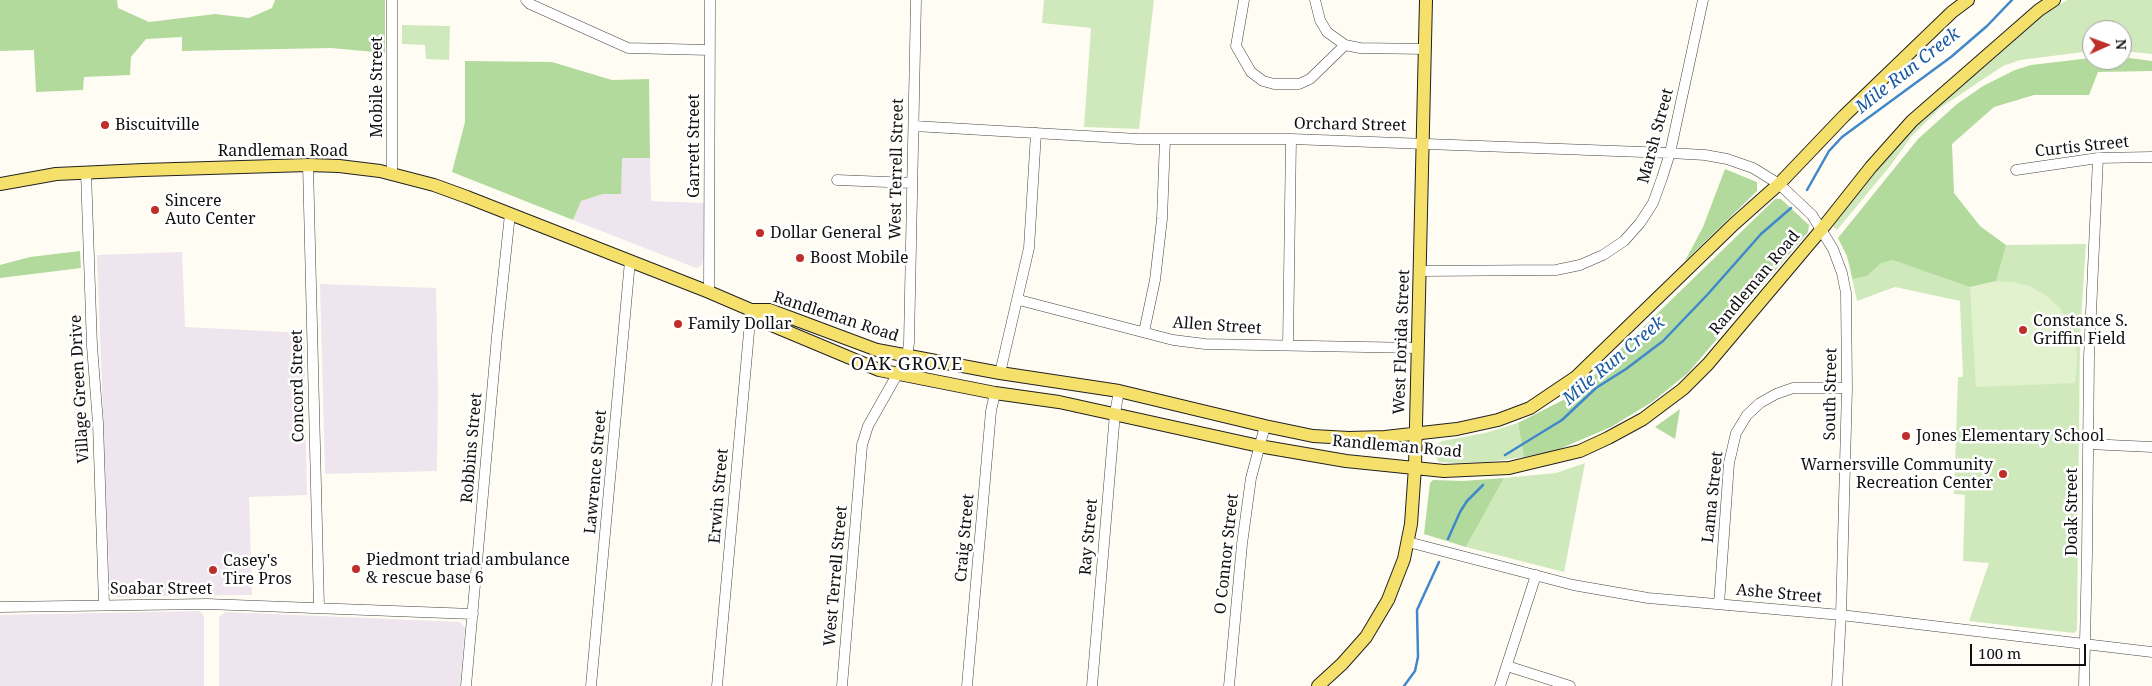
<!DOCTYPE html>
<style>
body{margin:0}
#map{position:relative;width:2152px;height:686px;overflow:hidden;background:#fffdf3;font-family:"Noto Serif",serif}
canvas{display:block}
.north{position:absolute;left:2082px;top:20px;width:50px;height:50px;box-sizing:border-box;background:#fff;border:1px solid #9f9f9f;border-radius:50%;rotate:88deg;font-size:14px;font-weight:700;line-height:20px;text-align:center;color:#101010}
.north::after{content:'';display:block;margin:auto;width:18px;height:22px;background:#bf2e29;clip-path:polygon(50% 0,100% 100%,50% 72%,0 100%)}
.scale{position:absolute;left:1970px;top:644px;width:116px;height:22px;box-sizing:border-box;border:2px solid #101010;border-top:0;padding-left:6px;font-size:15px;line-height:18px;white-space:nowrap;color:#101010;-webkit-text-stroke:4px #fff;paint-order:stroke}
</style>
<div id="map">
<canvas width="2152" height="686"></canvas>
<div class="north">N</div>
<div class="scale">100 m</div>
</div>
<script>
const context = document.querySelector('canvas').getContext('2d');
context.lineJoin = 'round';
function fill(path, color) {
  context.fillStyle = color;
  context.fill(path, 'evenodd');
}
function shape(rows) {
  const path = new Path2D();
  for (const r of rows) {
    path.moveTo(r[0], r[1]);
    for (let i = 2; i < r.length; i += 2) path.lineTo(r[i], r[i + 1]);
  }
  return path;
}
function trace(path, color, width, dash) {
  context.strokeStyle = color;
  context.lineWidth = width;
  context.lineCap = dash ? 'butt' : 'round';
  context.setLineDash(dash || []);
  context.stroke(path);
}
function label(font, color, halo, rows, align = 'center') {
  context.font = font + ' "Noto Serif",serif';
  context.lineWidth = 5;
  context.setLineDash([]);
  context.textBaseline = 'middle';
  context.strokeStyle = halo;
  context.fillStyle = color;
  for (const [text, x, y, turn = 0] of rows) {
    context.save();
    context.translate(x, y);
    context.rotate((+turn || 0) * Math.PI / 180);
    context.textAlign = isNaN(turn) ? turn : align;
    if (halo) context.strokeText(text, 0, 0);
    context.fillText(text, 0, 0);
    context.restore();
  }
}
fill(shape([
 [622,158,650,158,651,201,704,203,703,260,701,266,696,268,573,220,581,201,603,194],
 [182,252,185,327,304,333,307,495,249,497,252,595,113,597,110,593,97,255],
 [320,284,436,288,438,390,437,471,325,474],
 [200,611,204,616,204,686,0,686,0,615],
 [225,612,460,622,465,628,460,686,219,686,219,617]
]), '#eee5ee');
fill(shape([
 [1044,0,1154,0,1139,129,1084,127,1091,28,1042,23],
 [2067,0,2152,0,2152,54,2122,51,2122,30,2092,30,2092,51,2020,60,2003,66,1940,108,1911,137,1891,165,1837,230,1833,226,1877,169,1917,125,2047,12],
 [402,25,450,26,449,60,426,59,425,45,402,44],
 [1838,238,1970,240,2006,245,2086,244,2080,336,2077,630,2074,633,1969,621,1989,563,1963,561,1965,495,1954,494,1958,377,1963,377,1960,301,1895,287,1857,301,1847,256],
 [1518,423,1524,457,1488,462,1456,463,1439,462,1434,454,1436,445,1442,441,1485,433],
 [1585,463,1564,572,1466,547,1504,478,1556,473]
]), '#d0e9bc');
fill(shape([
 [0,0,117,0,118,8,149,22,215,14,249,18,272,8,275,0,385,0,385,53,331,48,182,51,182,37,146,39,131,57,130,75,84,77,83,90,36,92,34,50,0,51],
 [2122,57,2152,61,2152,71,2098,72,2089,95,2034,95,1994,107,1952,144,1954,193,1980,226,2006,245,1996,281,1970,287,1893,260,1881,263,1867,276,1853,279,1847,256,1838,238,1918,139,1957,104,1983,86,2015,70,2031,65,2091,58,2092,60,2122,60],
 [465,61,552,62,612,80,649,79,650,158,622,158,621,194,603,194,581,201,573,220,452,172,465,122],
 [1725,169,1757,182,1757,191,1685,261,1703,227],
 [1775,199,1781,199,1809,225,1808,232,1688,373,1652,402,1611,427,1557,450,1524,457,1518,423,1565,399,1591,378],
 [80,251,81,268,0,278,0,265,30,257],
 [1680,409,1675,439,1655,427],
 [1504,478,1466,547,1424,534,1430,483,1433,480,1463,481]
]), '#b2da9c');
fill(shape([
 [1996,281,2013,282,2029,286,2047,296,2059,307,2069,322,2076,339,2077,360,2075,383,1976,387,1970,287]
]), '#e2f1ce');
trace(shape([
 [1807,190,1829,151,1842,137,1951,57,1987,26,2012,0],
 [1505,455,1562,420,1596,388,1626,369,1663,341,1708,294,1761,234,1791,208],
 [1448,539,1460,512,1467,501,1483,485],
 [1404,686,1415,671,1418,657,1417,610,1439,562]
]), '#4088cc', 2.5);
const minor = shape([
 [526,0,530,4,628,48,709,50],
 [1244,0,1236,46,1251,72,1263,81,1274,84,1299,84,1310,79,1345,45,1360,48,1425,49],
 [1315,0,1320,20,1327,32,1345,45],
 [914,126,1138,139,1291,139,1670,153,1705,155,1727,159,1753,168,1779,184,1812,215,1833,249,1842,273,1846,293,1847,388,1841,615,1837,686],
 [308,165,319,607],
 [2016,170,2098,158,2152,157],
 [86,172,92,346,98,423,104,604],
 [392,175,392,0],
 [837,180,912,183],
 [1420,271,1556,270,1580,265,1603,255,1624,241,1640,223,1653,203,1662,178,1670,153,1703,0],
 [709,292,710,0],
 [1019,300,1173,340,1205,344,1418,348],
 [1144,332,1155,280,1162,219,1165,139],
 [1288,345,1291,139],
 [1000,373,1029,248,1036,133],
 [2088,444,2152,447],
 [1408,542,1573,585,1648,598,1841,615,2152,652],
 [1719,604,1729,463,1736,433,1747,415,1760,403,1776,394,1793,388,1847,388],
 [0,607,207,604,473,614],
 [1507,666,1570,686],
 [466,686,497,336,510,214],
 [591,686,630,261],
 [717,686,751,310],
 [842,686,862,445,868,426,907,357,909,343,916,0],
 [967,686,991,411,995,393],
 [1092,686,1115,413,1119,391],
 [1229,686,1242,544,1251,478,1265,426],
 [1500,686,1536,575],
 [2084,686,2087,554,2089,357,2098,158]
]);
const major = shape([
 [0,184,56,174,143,170,308,165,339,166,380,171,434,185,467,197,709,292,751,310,769,324,879,370,995,393,1059,402,1259,446,1346,461,1444,471,1509,468,1580,451,1608,438,1643,419,1683,389,1708,364,1821,230,1871,167,1912,121,2039,10,2054,0],
 [751,310,770,310,877,350,1000,373,1119,391,1265,426,1313,436,1349,438,1385,437,1457,429,1498,420,1530,408,1576,377,1734,224,1779,184,1844,116,1952,12,1968,0],
 [1318,686,1342,664,1366,637,1388,600,1404,559,1411,524,1415,467,1426,0]
]);
trace(minor, '#434343', 11);
trace(major, '#212121', 14);
trace(minor, '#fff', 10);
trace(major, '#f6e06c', 12);
for (const [x, y, r, color] of [
 [105,125,5,"#bf2e29"],
 [155,210,5,"#bf2e29"],
 [760,233,5,"#bf2e29"],
 [800,258,5,"#bf2e29"],
 [678,324,5,"#bf2e29"],
 [2023,330,5,"#bf2e29"],
 [1906,436,5,"#bf2e29"],
 [2003,474,5,"#bf2e29"],
 [356,569,5,"#bf2e29"],
 [213,570,5,"#bf2e29"]
]) {
  const dot = new Path2D();
  dot.arc(x, y, r, 0, 2 * Math.PI);
  context.fillStyle = color;
  context.fill(dot);
  trace(dot, '#fff', 2);
}
label('16px', '#101010', '#fff', [
 ["Mobile Street",377,87,-90],
 ["Orchard Street",1350,125,1],
 ["Marsh Street",1656,136,-75],
 ["Garrett Street",694,146,-90],
 ["Curtis Street",2082,147,-6],
 ["Randleman Road",283,151],
 ["West Terrell Street",897,169,-89],
 ["Randleman Road",1755,283,-50],
 ["Randleman Road",836,317,18],
 ["Allen Street",1217,326,4],
 ["West Florida Street",1402,342,-88],
 ["Concord Street",298,386,-91],
 ["Village Green Drive",80,389,-93],
 ["South Street",1831,394,-89],
 ["Randleman Road",1397,447,5],
 ["Robbins Street",472,448,-85],
 ["Lawrence Street",596,472,-85],
 ["Erwin Street",719,496,-85],
 ["Lama Street",1713,497,-84],
 ["Doak Street",2072,512,-90],
 ["Ray Street",1089,537,-85],
 ["Craig Street",965,538,-85],
 ["O Connor Street",1227,554,-84],
 ["West Terrell Street",836,576,-85],
 ["Soabar Street",161,589],
 ["Ashe Street",1779,594,5]
]);
label('16px', '#101010', '#fff', [
 ["Biscuitville",115,125],
 ["Sincere",165,201],
 ["Auto Center",165,219],
 ["Dollar General",770,233],
 ["Boost Mobile",810,258],
 ["Constance S.",2033,321],
 ["Griffin Field",2033,339],
 ["Family Dollar",688,324],
 ["Jones Elementary School",1916,436],
 ["Warnersville Community",1993,465,"right"],
 ["Recreation Center",1993,483,"right"],
 ["Piedmont triad ambulance",366,560],
 ["& rescue base 6",366,578],
 ["Casey's",223,561],
 ["Tire Pros",223,579]
], 'left');
label('italic 18px', '#1a5aa1', '#fff', [
 ["Mile Run Creek",1908,71,-38],
 ["Mile Run Creek",1614,361,-40]
]);
context.letterSpacing = '1px';
label('18px', '#101010', '#fff', [
 ["OAK GROVE",907,365]
]);
context.letterSpacing = '0px';
</script>
